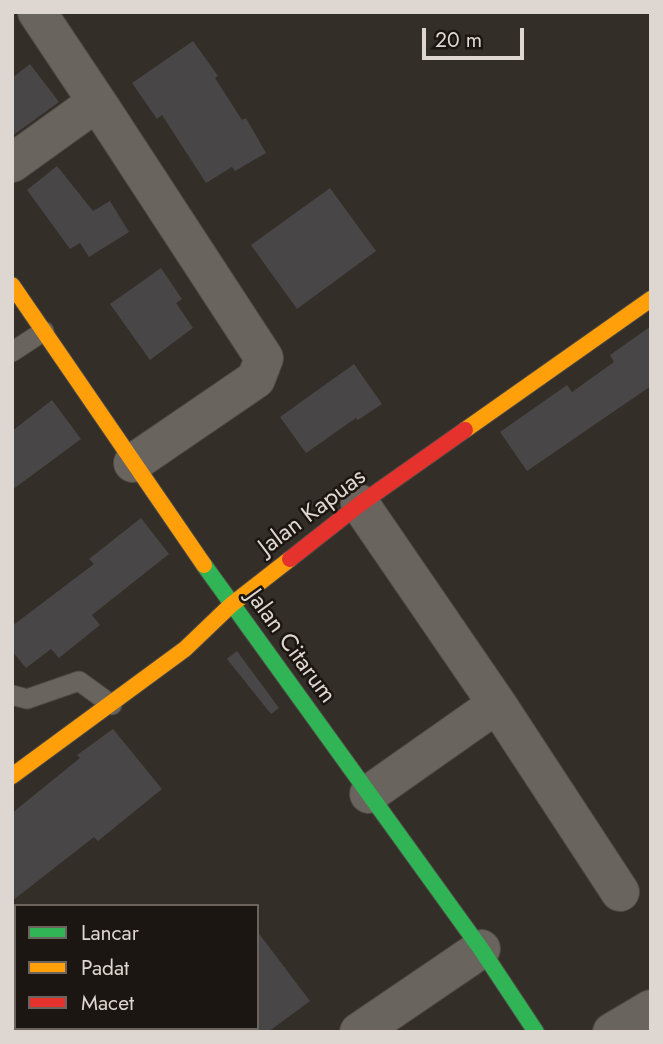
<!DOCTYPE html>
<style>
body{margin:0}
#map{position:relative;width:663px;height:1044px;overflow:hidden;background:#342e28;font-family:Jost,sans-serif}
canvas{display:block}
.frame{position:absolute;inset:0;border:14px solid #ded6d0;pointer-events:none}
.legend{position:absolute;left:14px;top:904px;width:245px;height:126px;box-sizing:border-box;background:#1c1612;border:2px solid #6a635e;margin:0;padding:9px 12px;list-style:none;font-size:21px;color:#ded6d0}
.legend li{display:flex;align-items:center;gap:14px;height:35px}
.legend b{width:35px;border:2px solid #6a635e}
.scale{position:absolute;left:422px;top:28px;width:102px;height:32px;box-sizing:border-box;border:4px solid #ded6d0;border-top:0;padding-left:9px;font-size:21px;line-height:24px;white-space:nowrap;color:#ded6d0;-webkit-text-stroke:5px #1c1612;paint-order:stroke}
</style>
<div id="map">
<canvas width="663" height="1044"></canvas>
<div class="frame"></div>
<ul class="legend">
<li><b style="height:9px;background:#30b455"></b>Lancar</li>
<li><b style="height:9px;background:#ff9f0a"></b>Padat</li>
<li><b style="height:9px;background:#e5322d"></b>Macet</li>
</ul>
<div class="scale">20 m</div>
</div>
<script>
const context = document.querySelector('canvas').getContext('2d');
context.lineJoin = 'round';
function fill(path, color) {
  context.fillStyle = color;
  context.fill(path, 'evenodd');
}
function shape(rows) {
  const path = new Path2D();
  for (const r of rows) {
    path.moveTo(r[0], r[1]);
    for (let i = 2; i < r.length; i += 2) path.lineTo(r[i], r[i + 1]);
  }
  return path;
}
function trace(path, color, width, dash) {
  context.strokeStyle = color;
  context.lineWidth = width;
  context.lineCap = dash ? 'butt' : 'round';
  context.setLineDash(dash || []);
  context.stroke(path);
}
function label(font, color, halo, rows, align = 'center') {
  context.font = font + ' Jost,sans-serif';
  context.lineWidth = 5;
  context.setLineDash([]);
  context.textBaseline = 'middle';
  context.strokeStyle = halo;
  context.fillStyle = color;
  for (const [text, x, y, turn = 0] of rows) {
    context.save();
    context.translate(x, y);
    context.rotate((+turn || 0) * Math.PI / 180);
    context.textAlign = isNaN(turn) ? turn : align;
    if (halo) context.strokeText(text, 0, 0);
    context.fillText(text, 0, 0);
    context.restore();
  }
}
fill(shape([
 [193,41,218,76,215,78,242,120,246,118,266,153,235,171,232,167,206,183,162,115,157,119,132,83],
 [30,64,59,102,12,136,12,78],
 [57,166,93,211,110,201,129,232,89,257,80,243,70,249,27,190],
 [330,188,376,251,297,309,251,245],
 [161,268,182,299,176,303,193,328,150,360,110,304],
 [651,326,651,386,527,471,500,432,567,385,572,392,614,362,610,355],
 [354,364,382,404,358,420,356,418,306,453,280,417],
 [52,400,81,439,12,490,12,431],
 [141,518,169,554,92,615,100,625,59,658,51,649,26,668,12,651,12,626,94,564,89,559],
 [237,651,279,708,271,714,227,659],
 [113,729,162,789,98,841,94,837,12,901,12,813,80,758,77,755],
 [257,931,310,1001,268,1032,257,1032]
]), '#484646');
const lane = shape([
 [12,352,44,331],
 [12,695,27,699,79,681,112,705]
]);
const street = shape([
 [97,102,264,358,256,379,133,463],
 [12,163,97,102,37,12],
 [360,504,497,704,369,794],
 [497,704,620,892],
 [359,1032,481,949],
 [612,1032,651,1009]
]);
const fast = shape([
 [204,565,481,949,536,1032]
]);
const slow = shape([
 [12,285,204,565],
 [465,430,651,299],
 [12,776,185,649,231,605,290,559]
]);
const jam = shape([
 [290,559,360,504,465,430]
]);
trace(lane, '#4e4944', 21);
trace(street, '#4e4944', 40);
trace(fast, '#4e4944', 18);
trace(slow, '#4e4944', 18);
trace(jam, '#4e4944', 18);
trace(lane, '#6a645f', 19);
trace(street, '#6a645f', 38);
trace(fast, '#30b455', 16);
trace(slow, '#ff9f0a', 16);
trace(jam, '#e5322d', 16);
label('24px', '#ded6d0', '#1c1612', [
 ["Jalan Kapuas",313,513,-37],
 ["Jalan Citarum",290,647,54]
]);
</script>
